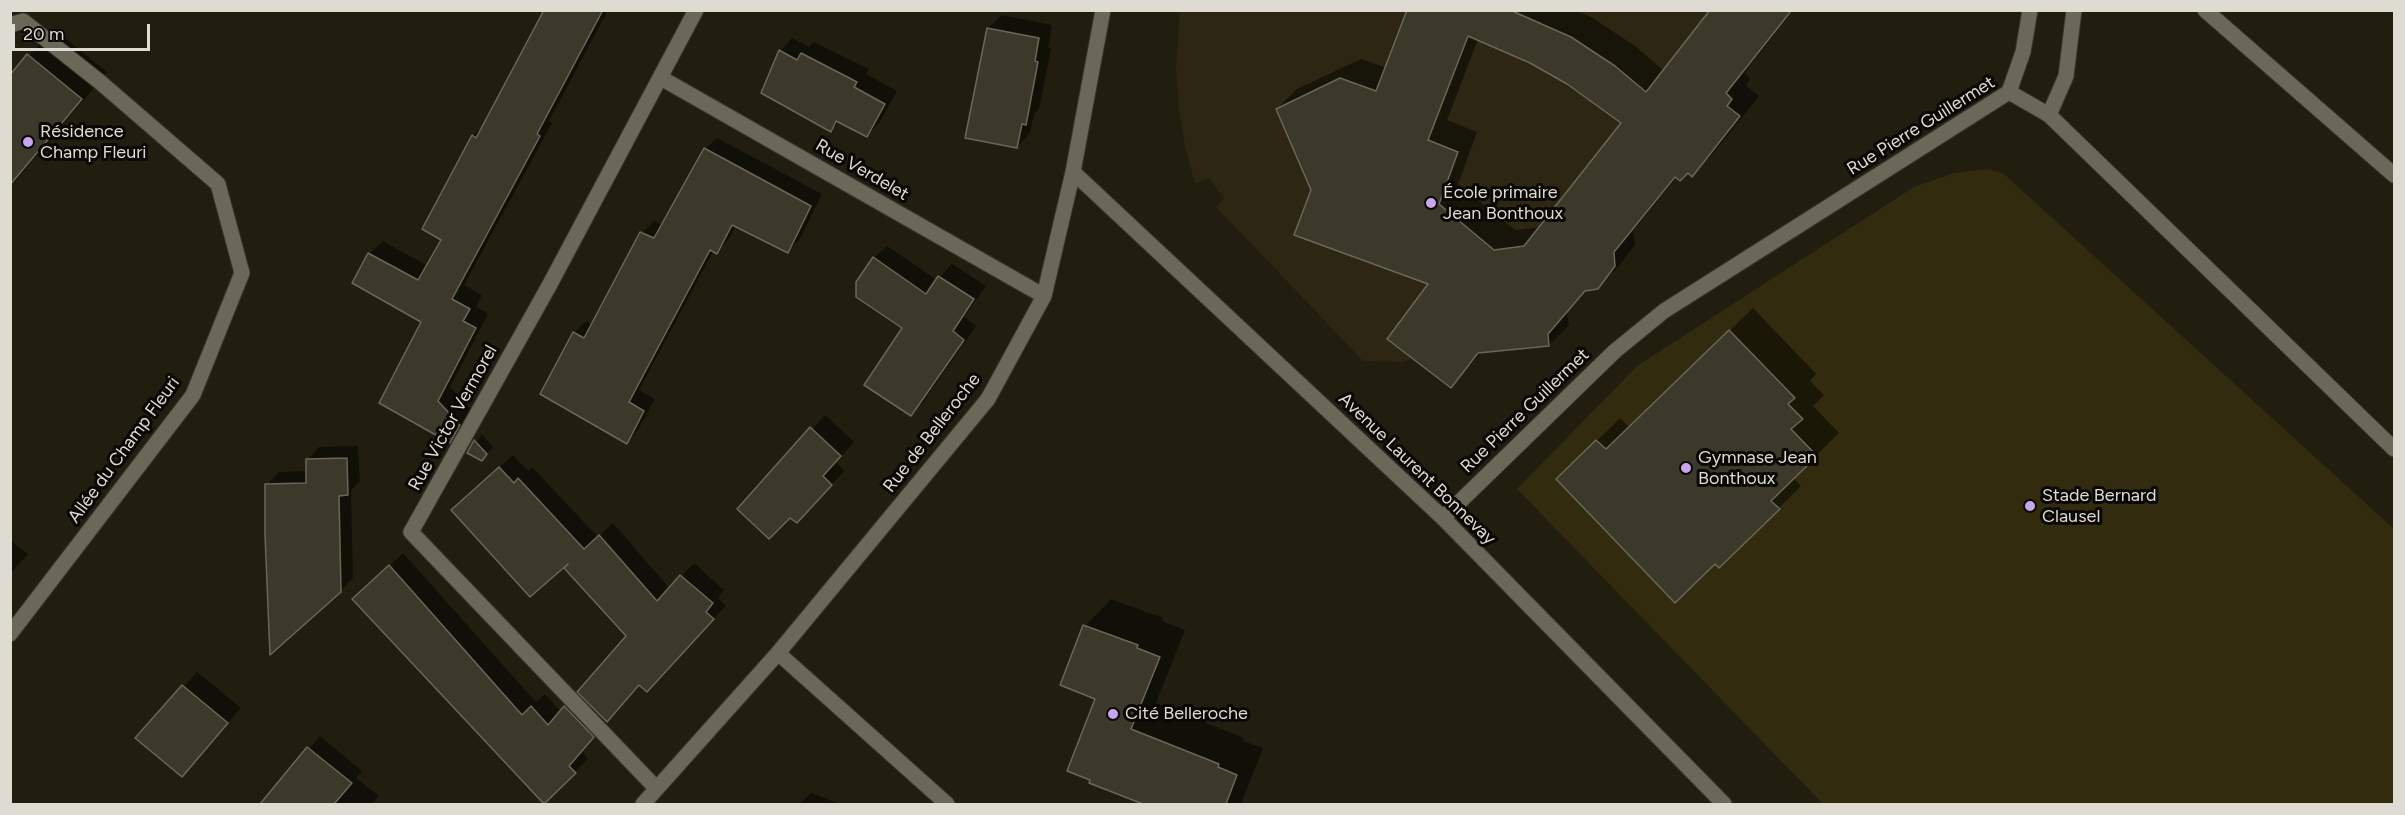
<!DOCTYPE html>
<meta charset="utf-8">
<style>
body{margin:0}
#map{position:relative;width:2405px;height:815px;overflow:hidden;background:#211e10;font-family:Figtree,sans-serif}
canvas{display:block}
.frame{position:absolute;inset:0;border:12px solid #dddbd2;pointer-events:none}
.scale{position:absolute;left:12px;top:24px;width:138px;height:27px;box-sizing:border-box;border:3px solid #dddbd2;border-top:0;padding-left:8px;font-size:18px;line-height:21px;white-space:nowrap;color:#dddbd2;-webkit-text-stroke:4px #090804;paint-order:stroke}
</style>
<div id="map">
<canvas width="2405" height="815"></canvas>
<div class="frame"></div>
<div class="scale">20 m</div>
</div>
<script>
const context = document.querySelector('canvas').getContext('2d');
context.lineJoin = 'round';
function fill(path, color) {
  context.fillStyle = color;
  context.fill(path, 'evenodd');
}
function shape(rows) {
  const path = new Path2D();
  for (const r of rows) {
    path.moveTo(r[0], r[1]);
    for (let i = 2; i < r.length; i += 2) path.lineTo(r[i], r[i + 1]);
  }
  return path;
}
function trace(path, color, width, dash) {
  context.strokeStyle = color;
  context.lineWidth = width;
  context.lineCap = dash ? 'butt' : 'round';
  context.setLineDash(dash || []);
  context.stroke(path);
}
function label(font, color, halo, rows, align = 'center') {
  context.font = font + ' Figtree,sans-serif';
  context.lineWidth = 6;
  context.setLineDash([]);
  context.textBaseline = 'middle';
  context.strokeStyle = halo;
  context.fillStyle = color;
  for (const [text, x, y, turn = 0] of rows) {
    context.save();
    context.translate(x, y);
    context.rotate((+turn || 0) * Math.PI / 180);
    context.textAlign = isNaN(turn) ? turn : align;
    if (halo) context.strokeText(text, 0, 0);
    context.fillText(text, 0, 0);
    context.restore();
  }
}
fill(shape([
 [1180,10,1792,11,1726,93,1732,99,1727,106,1740,116,1692,177,1687,173,1680,181,1667,171,1614,252,1615,266,1598,289,1585,291,1566,313,1546,316,1549,346,1478,353,1451,388,1412,358,1404,362,1363,361,1216,207,1224,198,1209,178,1195,184,1185,146,1179,110,1176,67]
]), '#2c2612');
fill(shape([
 [1988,169,2004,174,2394,529,2394,804,1823,804,1517,489,1637,366,1914,187,1954,173]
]), '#322b0e');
fill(shape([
 [546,10,608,10,549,121,552,123,464,285,482,295,476,307,488,314,450,387,472,411,463,428,449,441,381,402,423,321,369,254,383,241,428,266,443,239,473,136,485,124],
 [1409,10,1574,10,1591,17,1635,46,1664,71,1712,10,1794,10,1744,73,1750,78,1746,86,1759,96,1712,155,1692,175,1688,171,1677,177,1633,231,1635,245,1618,267,1597,287,1588,289,1567,313,1569,325,1549,345,1483,351,1451,386,1431,283,1313,190,1277,109,1297,89,1361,59,1387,68],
 [1478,39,1531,62,1568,83,1623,123,1541,227,1515,230,1458,184,1477,132,1447,120],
 [1002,15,1052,25,1048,48,1051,48,1039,109,1034,114,1030,133,1017,147,988,28],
 [54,29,107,72,10,188,10,77],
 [792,38,809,47,814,42,869,69,866,74,897,91,880,122,867,135,840,121,831,130,780,51],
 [717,138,822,194,800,239,788,251,736,225,728,240,717,252,714,250,639,390,655,399,638,430,627,442,542,394,574,333,586,321,593,325,642,233,654,221,663,225,705,149],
 [887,246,937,280,952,264,986,286,964,317,976,326,924,401,911,414,904,328,874,258],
 [1753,308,1816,374,1810,381,1824,395,1813,406,1839,433,1793,478,1801,486,1779,508,1558,479,1620,418,1630,428],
 [825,415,854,442,836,462,844,471,810,508,790,516,739,509],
 [482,434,493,447,482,460,469,452],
 [358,446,360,481,351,490,353,578,340,591,267,485,279,472,307,471,307,460,319,447],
 [513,455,528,471,532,467,598,537,613,523,670,589,694,563,724,590,718,598,726,606,660,677,640,683,582,751,588,759,543,803,354,599,403,553,536,702,545,694,561,712,628,636,573,561,466,497],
 [10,540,28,554,10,574],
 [1111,599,1163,618,1162,621,1185,630,1156,703,1244,738,1243,741,1263,748,1241,804,1147,804,1091,782,1097,698,1062,684,1085,626],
 [197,672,241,708,182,775,137,738],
 [320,736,362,771,356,778,379,796,372,804,287,804,289,802,274,790],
 [811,793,840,804,799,804]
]), '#0007');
const building = shape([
 [544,10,603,10,537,134,540,136,452,299,470,309,463,321,476,328,438,401,460,425,450,443,379,403,421,322,352,283,368,253,418,280,441,240,422,229,472,135,476,138,544,10],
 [1407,10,1510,10,1571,37,1615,66,1646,92,1710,10,1792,10,1726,93,1732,99,1727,106,1740,116,1692,177,1688,173,1680,181,1675,177,1614,252,1615,266,1598,289,1585,291,1548,334,1549,346,1478,353,1451,388,1387,339,1428,284,1294,235,1311,190,1276,109,1340,78,1376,91,1407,10],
 [1468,36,1530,63,1567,84,1621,123,1524,246,1494,250,1439,204,1458,152,1428,140,1468,36],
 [987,28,1039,38,1035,61,1038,62,1026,125,1022,124,1017,148,965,138,987,28],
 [779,50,797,60,801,53,857,82,854,87,885,104,867,137,836,121,831,132,761,93,779,50],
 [27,54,82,99,10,185,10,75,27,54],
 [704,148,811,206,788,253,732,225,717,254,710,250,629,402,644,411,627,444,540,394,573,332,584,338,640,232,654,238,704,148],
 [873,257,926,294,938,276,974,299,953,331,964,340,911,416,864,385,902,328,856,297,856,282,873,257],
 [1729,330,1795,398,1788,404,1803,419,1791,429,1817,456,1771,501,1780,509,1719,568,1715,564,1675,603,1556,479,1596,440,1606,449,1729,330],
 [810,427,841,456,823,476,832,485,797,523,790,518,769,539,737,509,810,427],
 [474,440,487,454,482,461,467,453,474,440],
 [347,458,348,495,339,496,341,592,270,655,265,535,265,484,306,483,306,459,347,458],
 [499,467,514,483,518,478,584,549,599,535,657,601,680,575,713,603,706,612,714,619,647,692,639,685,607,722,577,692,626,636,564,568,568,564,530,597,451,510,499,467],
 [389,565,522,715,531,706,548,725,564,706,594,737,569,766,576,773,544,804,352,599,389,565],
 [1083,625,1138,645,1137,648,1160,657,1131,729,1219,764,1218,767,1237,775,1226,804,1143,804,1089,783,1090,780,1067,771,1095,699,1060,685,1083,625],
 [182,685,228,723,182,777,135,738,182,685],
 [307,747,352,783,334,804,260,804,307,747]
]);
fill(building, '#3c382a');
trace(building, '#6b6758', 1.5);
const pedestrian = shape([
 [2049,115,2394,449]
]);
const minor = shape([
 [2205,10,2394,175],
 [10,25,23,21,100,82,218,184,242,273,193,395,10,634],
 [661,78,1044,296],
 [2009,92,2049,115,2066,76,2074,10],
 [2009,92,2023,52,2030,10],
 [1073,172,1443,518,1724,804],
 [1443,518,1615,351,1664,311,2009,92],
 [778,653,947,804],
 [656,788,411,532,549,286,696,10],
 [643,804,778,653,988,399,1044,296,1073,172,1103,10]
]);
trace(pedestrian, '#39362f', 17);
trace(minor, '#39362f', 17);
trace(pedestrian, '#6c6859', 15);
trace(minor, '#6c6859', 15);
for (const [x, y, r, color] of [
 [28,142,6,"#c8a6ef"],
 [1431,203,6,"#c8a6ef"],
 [1686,468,6,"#c8a6ef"],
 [2030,506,6,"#c8a6ef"],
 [1113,714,6,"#c8a6ef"]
]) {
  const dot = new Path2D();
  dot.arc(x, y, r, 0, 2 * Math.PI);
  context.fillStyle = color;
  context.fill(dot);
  trace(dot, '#090804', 2);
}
label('18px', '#dddbd2', '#090804', [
 ["Rue Pierre Guillermet",1921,126,-32],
 ["Rue Verdelet",862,170,30],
 ["Rue Pierre Guillermet",1525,411,-44],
 ["Rue Victor Vermorel",453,418,-61],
 ["Rue de Belleroche",932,433,-52],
 ["Allée du Champ Fleuri",124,450,-54],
 ["Avenue Laurent Bonnevay",1417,469,44]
]);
label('18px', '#dddbd2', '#090804', [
 ["Résidence",40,132],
 ["Champ Fleuri",40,153],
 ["École primaire",1443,193],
 ["Jean Bonthoux",1443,214],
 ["Gymnase Jean",1698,458],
 ["Bonthoux",1698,479],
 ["Stade Bernard",2042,496],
 ["Clausel",2042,517],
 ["Cité Belleroche",1125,714]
], 'left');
</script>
